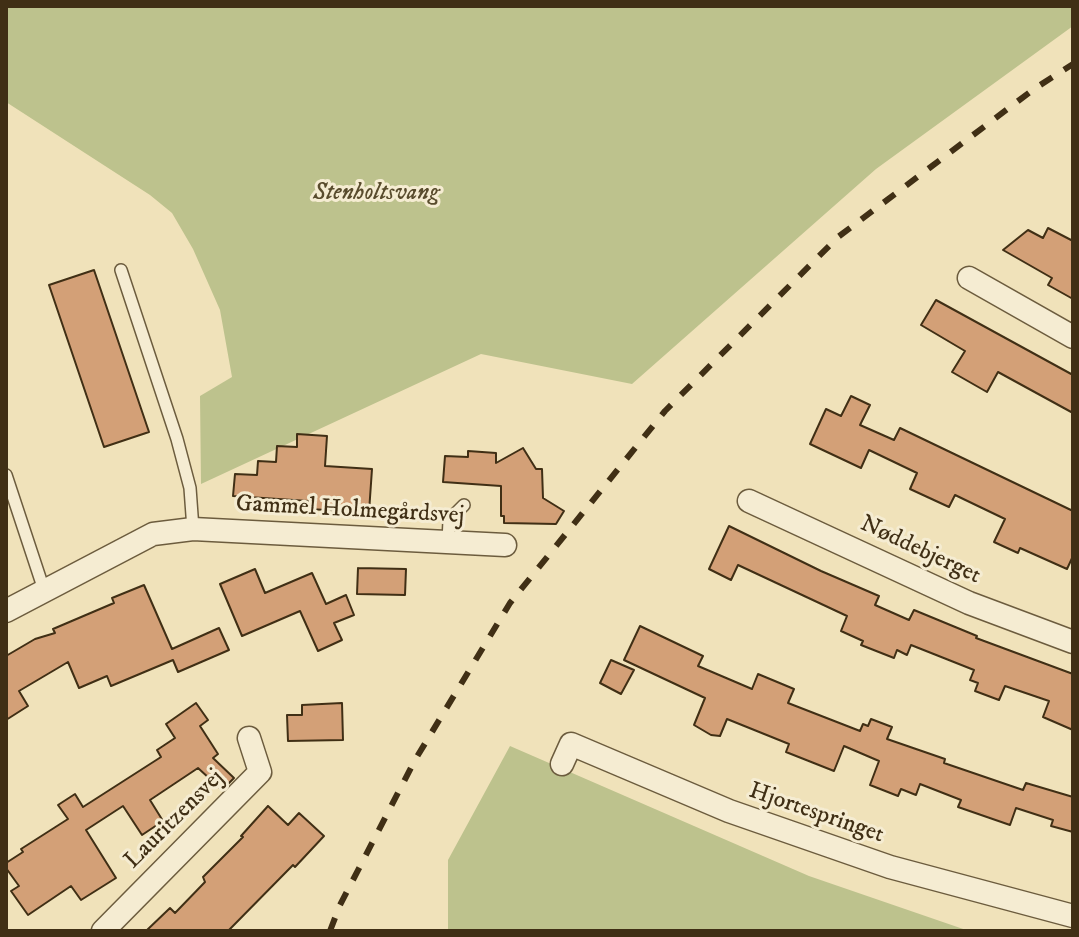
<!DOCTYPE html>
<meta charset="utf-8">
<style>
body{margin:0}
#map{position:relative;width:1079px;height:937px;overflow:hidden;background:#f0e2ba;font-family:"IM FELL DW Pica",serif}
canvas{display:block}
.frame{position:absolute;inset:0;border:8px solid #402f15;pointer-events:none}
</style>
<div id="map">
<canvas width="1079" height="937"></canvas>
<div class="frame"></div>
</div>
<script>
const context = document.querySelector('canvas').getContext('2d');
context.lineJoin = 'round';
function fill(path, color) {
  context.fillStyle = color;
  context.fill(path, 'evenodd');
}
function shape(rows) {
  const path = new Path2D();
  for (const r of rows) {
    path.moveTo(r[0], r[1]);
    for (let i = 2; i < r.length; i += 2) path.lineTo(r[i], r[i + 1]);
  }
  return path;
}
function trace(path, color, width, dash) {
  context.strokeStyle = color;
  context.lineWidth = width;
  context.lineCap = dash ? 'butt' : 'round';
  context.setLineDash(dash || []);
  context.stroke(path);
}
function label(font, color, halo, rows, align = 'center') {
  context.font = font + ' "IM FELL DW Pica",serif';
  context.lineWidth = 6;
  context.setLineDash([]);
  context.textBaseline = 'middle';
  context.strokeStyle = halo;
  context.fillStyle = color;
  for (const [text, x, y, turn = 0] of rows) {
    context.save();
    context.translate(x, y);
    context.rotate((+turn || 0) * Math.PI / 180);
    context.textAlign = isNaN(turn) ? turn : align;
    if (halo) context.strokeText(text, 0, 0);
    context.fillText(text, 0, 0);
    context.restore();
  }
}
fill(shape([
 [6,6,1073,6,1073,26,876,169,632,384,481,354,201,484,200,396,232,377,220,310,193,249,172,213,150,195,6,102],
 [510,746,809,876,969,931,448,931,448,860]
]), '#bdc28d');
const building = shape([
 [1048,228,1073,241,1073,299,1048,285,1052,278,1003,250,1028,230,1043,238,1048,228],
 [94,270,149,432,104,447,49,285,94,270],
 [936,300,1073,375,1073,413,998,372,987,392,952,372,965,351,921,325,936,300],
 [851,396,870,405,860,425,894,440,900,428,1073,511,1073,556,1067,569,1020,548,1018,553,994,542,1005,519,955,495,949,507,910,489,917,473,869,450,861,468,810,444,826,409,841,416,851,396],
 [297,434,327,436,325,466,372,469,369,512,307,509,308,501,233,496,235,474,257,475,258,461,276,462,277,446,297,447,297,434],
 [523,448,536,469,542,469,543,498,564,511,556,524,504,523,504,516,501,516,501,486,443,482,445,456,468,457,468,451,496,453,496,463,523,448],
 [729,526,821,571,879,596,875,605,909,620,914,610,977,636,976,638,1073,674,1073,730,1043,717,1049,701,1005,686,999,700,975,691,978,683,970,680,974,670,911,645,907,655,897,650,894,658,861,645,863,641,841,631,847,616,738,565,731,580,709,569,729,526],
 [358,568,406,569,405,595,357,594,358,568],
 [255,569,265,593,312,573,326,604,346,595,354,615,334,623,342,640,318,651,300,611,242,636,220,584,255,569],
 [144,585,172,649,219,628,229,650,178,672,173,660,111,686,107,676,79,688,68,662,19,691,28,706,6,720,6,656,35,639,55,633,53,629,114,603,112,598,144,585],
 [640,626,703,656,698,666,752,689,758,674,794,689,788,703,860,731,863,724,868,726,871,719,892,727,887,739,945,759,944,763,1023,790,1026,783,1073,797,1073,832,1051,826,1053,820,1016,808,1010,825,958,807,961,800,920,784,916,795,901,789,898,796,870,785,879,761,844,746,834,771,786,752,789,744,727,719,720,736,711,735,694,725,705,698,624,660,640,626],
 [611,660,634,670,621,694,600,683,611,660],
 [196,703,208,720,200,726,218,754,213,758,234,778,222,790,198,768,150,800,163,821,142,835,123,806,86,830,116,878,81,900,71,886,28,915,11,891,19,886,6,868,6,863,23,852,21,849,68,819,58,805,75,794,83,807,161,757,157,750,175,738,166,724,196,703],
 [342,703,343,740,288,741,287,715,302,715,302,705,342,703],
 [268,806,288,825,299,813,324,836,295,867,293,865,228,931,146,931,170,908,175,913,205,882,203,877,243,837,241,836,268,806]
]);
fill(building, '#d3a077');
trace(building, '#402f15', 2);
const lane = shape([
 [121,270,177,439,190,488,193,529],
 [6,475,44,590],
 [448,542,449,520,464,505]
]);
const street = shape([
 [969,278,1073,337],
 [749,501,969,603,1073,642],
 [6,611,153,534,193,529,505,545],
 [562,764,571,744,729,811,890,867,1073,916],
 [103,931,260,772,249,738]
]);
trace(lane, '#6c5c3e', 14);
trace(street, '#6c5c3e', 25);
trace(lane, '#f5ecd2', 11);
trace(street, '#f5ecd2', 22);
trace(shape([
 [330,931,340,905,415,760,510,603,665,411,838,237,1034,89,1073,64]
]), '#402f15', 6, [14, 14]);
label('italic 24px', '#594c2d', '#f5ecd2', [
 ["Stenholtsvang",376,194]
]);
label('24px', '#402f15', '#f5ecd2', [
 ["Gammel Holmegårdsvej",350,511,3],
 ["Nøddebjerget",920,551,25],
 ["Hjortespringet",816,814,19],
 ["Lauritzensvej",175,820,-45]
]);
</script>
